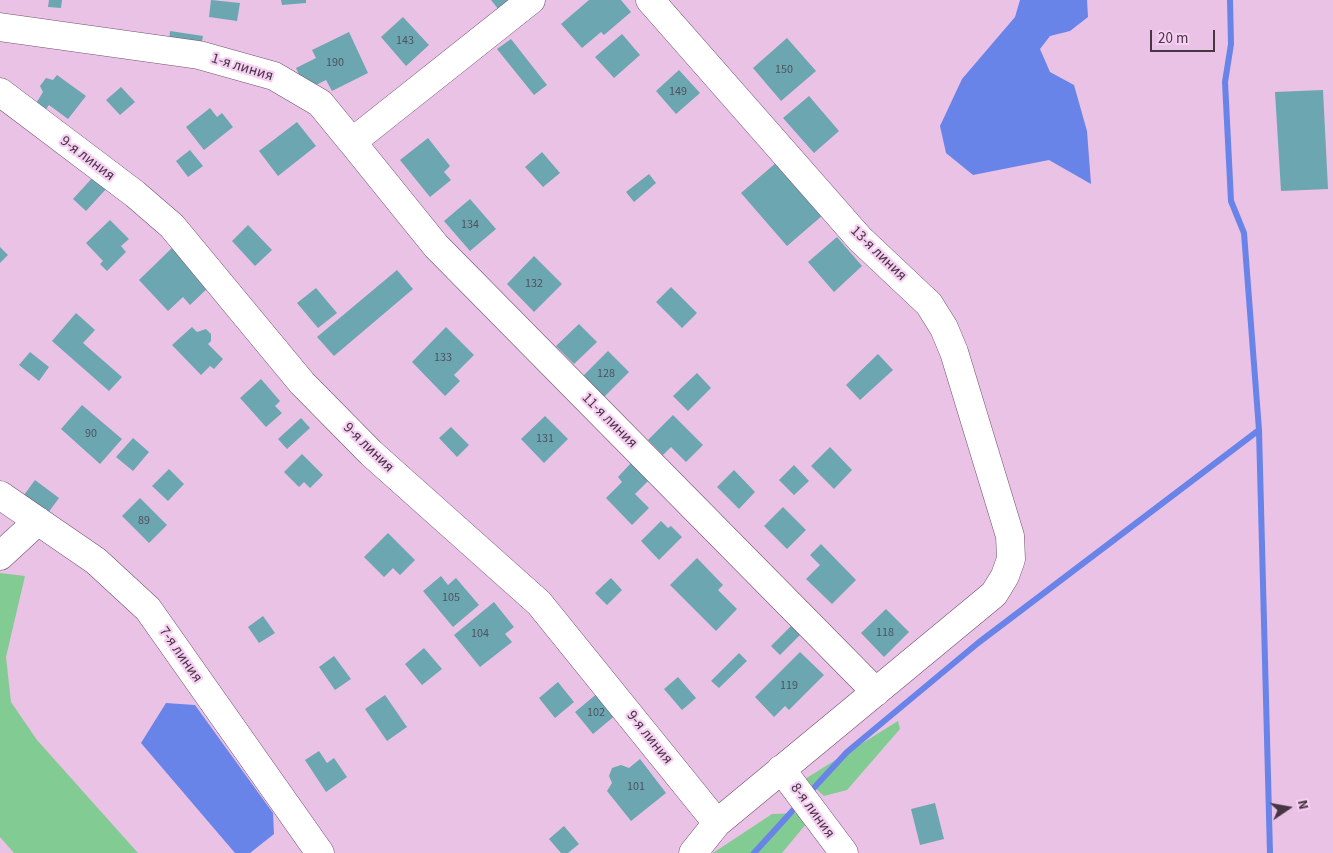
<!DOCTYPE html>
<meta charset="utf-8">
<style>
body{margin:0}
#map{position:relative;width:1333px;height:853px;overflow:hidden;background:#eac2e5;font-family:"Source Sans 3",sans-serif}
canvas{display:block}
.north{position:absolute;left:1263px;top:783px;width:50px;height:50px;-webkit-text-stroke:4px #f7cff2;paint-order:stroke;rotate:78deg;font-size:14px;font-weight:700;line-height:20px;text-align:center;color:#463644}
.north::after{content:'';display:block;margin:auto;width:18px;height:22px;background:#463644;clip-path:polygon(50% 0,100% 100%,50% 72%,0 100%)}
.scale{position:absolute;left:1150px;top:30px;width:65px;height:22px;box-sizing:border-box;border:2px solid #463644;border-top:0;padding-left:6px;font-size:15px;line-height:18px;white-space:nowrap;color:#463644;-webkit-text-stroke:4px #f7cff2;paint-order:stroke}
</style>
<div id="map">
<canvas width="1333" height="853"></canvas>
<div class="north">N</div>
<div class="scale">20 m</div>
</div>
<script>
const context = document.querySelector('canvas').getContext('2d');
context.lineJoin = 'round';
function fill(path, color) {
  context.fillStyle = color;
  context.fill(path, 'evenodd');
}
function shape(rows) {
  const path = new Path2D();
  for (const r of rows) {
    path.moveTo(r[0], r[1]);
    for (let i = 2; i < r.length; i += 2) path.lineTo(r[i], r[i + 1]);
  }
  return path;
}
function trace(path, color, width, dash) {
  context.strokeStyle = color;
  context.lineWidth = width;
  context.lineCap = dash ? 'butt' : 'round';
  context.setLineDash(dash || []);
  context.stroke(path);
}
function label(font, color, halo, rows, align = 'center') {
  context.font = font + ' "Source Sans 3",sans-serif';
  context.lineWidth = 4.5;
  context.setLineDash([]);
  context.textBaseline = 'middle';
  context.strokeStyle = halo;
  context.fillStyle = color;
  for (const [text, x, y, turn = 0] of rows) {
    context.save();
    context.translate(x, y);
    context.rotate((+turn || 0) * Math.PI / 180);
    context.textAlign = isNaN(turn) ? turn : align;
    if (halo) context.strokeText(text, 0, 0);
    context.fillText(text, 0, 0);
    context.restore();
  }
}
fill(shape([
 [0,573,25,576,6,657,11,702,37,740,138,853,14,853,0,837],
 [898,721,900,729,847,790,824,796,805,779],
 [805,813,806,824,782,853,713,853,772,814]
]), '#82cb92');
fill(shape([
 [1020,0,1087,0,1088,17,1070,31,1050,36,1040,49,1050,72,1074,85,1087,131,1091,184,1049,160,973,175,946,153,940,126,962,79,1015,17],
 [166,703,195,705,273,813,274,834,250,853,235,853,141,743]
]), '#6884e8');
trace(shape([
 [1230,0,1231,44,1225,82,1231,201,1244,233,1259,430,1270,853],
 [811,791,847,752,978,643,1259,430],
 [754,853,795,808]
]), '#6884e8', 6);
fill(shape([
 [49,0,62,0,61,8,48,7],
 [211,0,240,3,237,21,209,17],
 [281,0,306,0,306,3,282,5],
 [491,0,522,0,503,15],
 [589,0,621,0,631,12,604,35,601,32,582,48,561,24],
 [403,17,429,45,406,66,381,37],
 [170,31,203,36,201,47,169,42],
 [349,32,368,73,332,91,326,80,306,90,296,68,316,58,312,50],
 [622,34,640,55,614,78,595,57],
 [787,38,816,71,781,101,753,68],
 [511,39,547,85,534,95,497,49],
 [679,70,700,93,676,114,656,91],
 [57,75,86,96,68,119,49,105,44,112,35,105,43,92,40,86,46,78,53,80],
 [121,87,135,102,120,115,106,100],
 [1323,90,1328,189,1281,191,1275,92],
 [809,96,839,131,814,153,783,118],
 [210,108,217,117,222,113,233,127,204,150,186,127],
 [297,122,316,146,278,176,259,151],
 [428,138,450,166,444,172,451,180,430,197,400,160],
 [190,150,203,166,188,177,176,161],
 [542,152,560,173,543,187,525,167],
 [777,162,823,215,787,246,741,193],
 [649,174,656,183,634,202,626,192],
 [94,176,107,188,86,211,73,199],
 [470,199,496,229,470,251,444,221],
 [110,220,129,239,121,246,126,252,107,271,100,264,103,261,86,243],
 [248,225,272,250,255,266,232,241],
 [837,237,862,266,834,292,808,262],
 [174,246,211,285,190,305,183,297,168,311,139,280],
 [0,247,8,255,0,263],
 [534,256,562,284,534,312,507,284],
 [397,270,413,289,334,356,317,337],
 [671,287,697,313,682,328,656,302],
 [316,288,337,313,318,328,297,303],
 [76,313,95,330,83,343,122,377,109,391,52,341],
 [579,324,597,342,574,364,556,346],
 [192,327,197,332,206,329,211,334,211,341,208,344,223,359,214,369,210,366,201,375,172,345],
 [446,327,474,355,454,375,460,381,445,396,412,362],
 [608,351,629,372,604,397,583,376],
 [30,352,49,367,39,381,19,365],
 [878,354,893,370,860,400,846,385],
 [697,373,711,388,688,411,673,396],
 [261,379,280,401,275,406,282,413,266,427,240,398],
 [82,405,122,439,100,464,61,429],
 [673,415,703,445,686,462,671,447,663,455,648,440],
 [545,416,568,439,544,463,521,439],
 [301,418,310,428,287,449,278,439],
 [451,427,469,445,457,457,439,438],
 [133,438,149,452,133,471,116,457],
 [830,447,852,470,834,489,811,466],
 [302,454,323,475,310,488,304,482,299,487,284,472],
 [631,463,648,481,635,494,649,508,632,525,606,498,622,482,618,477],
 [794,465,809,481,794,495,779,480],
 [169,469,184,484,168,501,152,486],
 [734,470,755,492,739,509,717,487],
 [35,480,59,498,48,513,24,495],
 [140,498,167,525,149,543,122,516],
 [783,507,806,530,787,549,764,526],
 [661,521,668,528,671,526,682,537,659,560,641,541],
 [388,533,415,560,400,575,393,568,384,577,364,557],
 [821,544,856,580,832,604,806,579,820,565,810,555],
 [697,558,723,585,718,590,737,609,716,631,670,585],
 [441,576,448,585,456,578,479,605,453,627,423,591],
 [611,578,622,590,607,605,595,593],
 [494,602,514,627,505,634,512,642,480,667,454,635],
 [886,609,909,632,884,657,861,633],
 [263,616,275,633,259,643,248,627],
 [798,619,807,628,780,655,771,646],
 [424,648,442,669,422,685,405,664],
 [800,652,824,675,789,710,785,706,774,717,755,697],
 [739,653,747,661,719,688,711,681],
 [334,656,351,679,335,690,319,667],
 [678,677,696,698,682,710,664,689],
 [558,682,574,702,555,718,539,698],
 [599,692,617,714,593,734,575,712],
 [385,695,407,727,387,741,365,709],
 [319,751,327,763,334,758,347,777,326,792,305,760],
 [640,759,666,793,631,821,607,791,612,783,609,776,612,768,621,765,629,768],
 [935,803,944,839,920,845,911,809],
 [564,826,579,844,568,853,561,853,549,839]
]), '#6ba6b1');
const minor = shape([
 [650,0,860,239,929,304,944,328,954,352,1010,536,1011,559,1005,576,994,594,717,823,693,853],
 [0,27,199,55,274,76,320,103,352,142,531,0],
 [0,92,135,194,172,226,302,383,371,453,539,603,717,823],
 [352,142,436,246,876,692],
 [0,495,96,561,148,609,320,853],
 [0,556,38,521],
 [781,769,844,853]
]);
trace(minor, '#735170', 29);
trace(minor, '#fff', 28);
label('12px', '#4f525f', null, [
 ["143",405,41],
 ["190",335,63],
 ["150",784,70],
 ["149",678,92],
 ["134",470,225],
 ["132",534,284],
 ["133",443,358],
 ["128",606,374],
 ["90",91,434],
 ["131",545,439],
 ["89",144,521],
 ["105",451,598],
 ["118",885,633],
 ["104",480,634],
 ["119",789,686],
 ["102",596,713],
 ["101",636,787]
]);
label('15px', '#463644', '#f7cff2', [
 ["1-я линия",242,68,17],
 ["9-я линия",87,159,37],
 ["13-я линия",878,254,44],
 ["11-я линия",609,421,45],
 ["9-я линия",368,448,44],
 ["7-я линия",180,655,55],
 ["9-я линия",649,738,51],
 ["8-я линия",812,811,54]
]);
</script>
